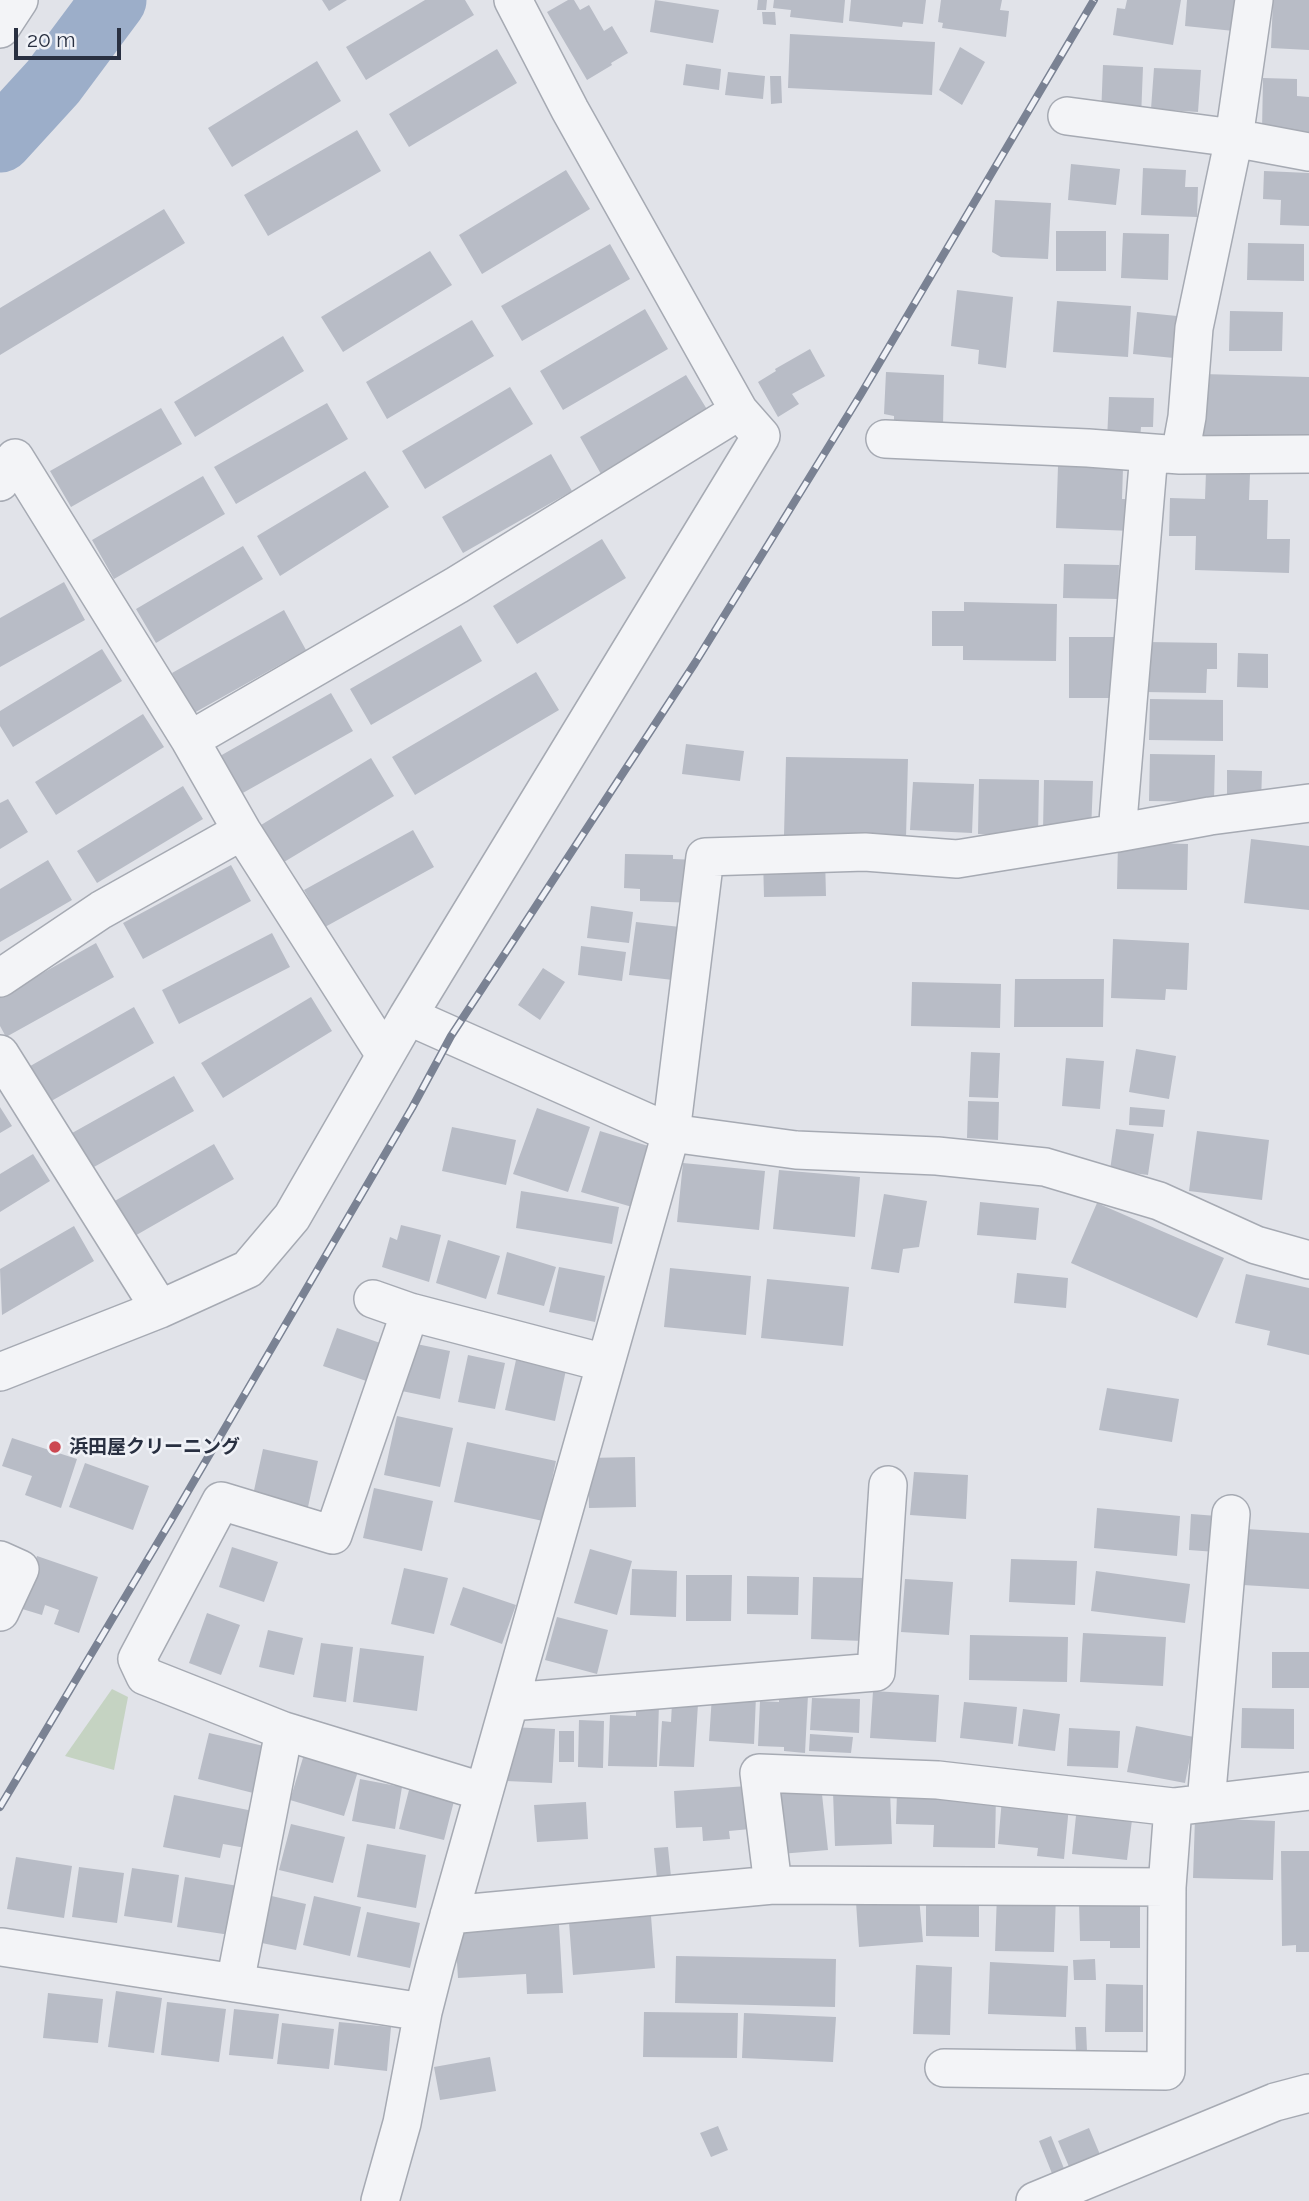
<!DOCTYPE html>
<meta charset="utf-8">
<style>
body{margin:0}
#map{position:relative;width:1309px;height:2201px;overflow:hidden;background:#e1e3e9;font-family:Raleway,sans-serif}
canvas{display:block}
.scale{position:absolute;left:14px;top:28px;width:107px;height:32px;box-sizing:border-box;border:4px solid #293041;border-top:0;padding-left:9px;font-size:21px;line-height:24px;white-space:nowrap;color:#293041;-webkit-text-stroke:5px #f0f2f7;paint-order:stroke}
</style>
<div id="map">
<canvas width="1309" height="2201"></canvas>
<div class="scale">20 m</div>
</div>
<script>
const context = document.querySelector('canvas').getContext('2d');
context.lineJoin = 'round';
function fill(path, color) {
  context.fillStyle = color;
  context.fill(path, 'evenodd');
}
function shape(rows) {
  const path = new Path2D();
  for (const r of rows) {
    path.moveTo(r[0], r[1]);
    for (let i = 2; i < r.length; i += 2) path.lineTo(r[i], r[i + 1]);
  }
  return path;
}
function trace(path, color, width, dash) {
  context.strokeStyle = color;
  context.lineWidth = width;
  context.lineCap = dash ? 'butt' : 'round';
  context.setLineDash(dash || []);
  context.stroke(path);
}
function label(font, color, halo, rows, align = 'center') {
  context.font = font + ' Raleway,"Noto Sans JP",sans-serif';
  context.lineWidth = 5;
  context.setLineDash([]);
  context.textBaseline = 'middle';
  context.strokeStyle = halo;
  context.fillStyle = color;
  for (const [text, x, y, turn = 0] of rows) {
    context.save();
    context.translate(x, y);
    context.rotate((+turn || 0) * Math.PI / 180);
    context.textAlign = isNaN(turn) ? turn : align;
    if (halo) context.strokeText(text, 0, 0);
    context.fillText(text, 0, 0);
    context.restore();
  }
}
fill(shape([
 [112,1689,128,1697,114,1770,65,1756]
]), '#c5d3c2');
trace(shape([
 [0,140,53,82,114,0]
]), '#9caec9', 65);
fill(shape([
 [322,0,347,0,329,11],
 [425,0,465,0,474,15,366,80,346,47],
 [568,0,574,0,580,10,589,5,604,31,612,26,628,53,611,63,612,65,587,80,547,12],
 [655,0,719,10,713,43,650,32],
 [758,0,767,0,766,10,757,10],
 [774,0,845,0,843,23,790,17,791,10,773,8],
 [851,0,926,0,923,24,903,22,902,27,849,21],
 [941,0,1002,0,1000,10,1009,11,1006,37,942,28,943,23,938,22],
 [1127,0,1181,0,1173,45,1113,35,1117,8,1125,9],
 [1187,0,1237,0,1234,31,1185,26],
 [1273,0,1309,0,1309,50,1271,48],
 [762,12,775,12,776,25,763,24],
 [790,34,935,42,932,95,788,88],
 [960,47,985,62,962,105,939,90],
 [497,49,517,83,409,147,389,114],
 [317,61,341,101,232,167,208,128],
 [686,64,721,69,719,90,683,85],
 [1103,65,1143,67,1141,118,1101,116],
 [1154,68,1201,70,1198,112,1151,109],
 [728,72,765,76,763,99,725,95],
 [770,76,781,76,782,103,771,104],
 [1263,78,1297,79,1297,96,1309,97,1309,132,1262,131],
 [357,130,381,171,268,236,244,195],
 [1071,164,1120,169,1116,205,1068,200],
 [1143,168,1186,170,1185,187,1198,187,1197,217,1141,215],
 [566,170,590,209,482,274,459,235],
 [1264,171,1309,173,1309,226,1280,225,1281,200,1263,199],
 [995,200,1051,203,1048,259,1001,257,992,252],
 [164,209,185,243,0,355,0,308],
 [1056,231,1106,231,1106,271,1056,271],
 [1123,233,1169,234,1168,280,1121,278],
 [1248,243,1304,244,1304,281,1247,280],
 [610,244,630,279,522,341,501,306],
 [430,251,452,285,343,352,321,317],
 [957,290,1013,297,1006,368,978,364,979,350,951,346],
 [1057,301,1131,306,1128,357,1053,352],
 [645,309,668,349,563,410,540,371],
 [1230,311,1283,312,1282,351,1229,351],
 [1137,312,1177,316,1174,358,1133,354],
 [472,320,494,356,387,419,366,382],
 [283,336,304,371,195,437,174,402],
 [810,349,825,376,792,394,799,404,778,417,758,382,776,371,775,369],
 [886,372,944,375,943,426,894,424,894,416,884,414],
 [1203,374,1309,377,1309,439,1202,436],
 [686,375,708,411,601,474,580,437],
 [510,387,533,424,425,489,402,451],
 [1109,397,1154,398,1153,427,1141,427,1140,440,1107,440],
 [327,403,348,439,236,504,214,467],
 [161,408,182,444,71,507,50,471],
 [551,454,572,491,463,553,442,517],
 [1058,466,1123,468,1122,499,1133,499,1132,531,1056,528],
 [365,471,389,507,280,576,257,536],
 [1206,472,1250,474,1249,500,1268,500,1267,539,1290,539,1289,573,1195,570,1196,536,1169,536,1170,498,1205,499],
 [203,476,225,514,114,579,92,540],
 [602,539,626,578,517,644,493,606],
 [243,546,263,579,156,643,136,609],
 [1064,564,1119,565,1118,599,1063,598],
 [64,582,85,620,0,667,0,618],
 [964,602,1057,604,1056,661,963,660,963,646,932,646,932,611,964,611],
 [284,610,306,650,194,713,172,673],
 [461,625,482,661,371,725,350,689],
 [1069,637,1118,637,1118,698,1069,698],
 [1146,642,1217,643,1217,669,1207,669,1206,693,1144,692],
 [102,649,122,681,13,747,0,726,0,711],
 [1238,653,1268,654,1268,688,1237,687],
 [536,672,559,710,415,795,392,757],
 [331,693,353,731,241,794,220,756],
 [1150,699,1223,700,1223,741,1149,740],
 [143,714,164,747,56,815,35,782],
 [686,744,744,751,740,781,682,774],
 [1150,754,1215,755,1214,802,1149,801],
 [786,757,908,759,906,838,784,835],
 [371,758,394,796,284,862,261,825],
 [1227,770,1262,771,1261,803,1227,803],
 [979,779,1039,780,1038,836,978,834],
 [1044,780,1093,781,1091,832,1043,831],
 [913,782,974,784,972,833,910,830],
 [183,786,203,819,97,883,77,851],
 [8,799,28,832,0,849,0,803],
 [413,830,434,867,325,927,304,890],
 [1251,839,1309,846,1309,910,1244,903],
 [1118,842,1188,844,1187,890,1117,889],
 [625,854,673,855,673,859,699,860,697,903,640,901,640,889,624,888],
 [825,857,826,896,764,897,763,858],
 [48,860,72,900,0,942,0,889],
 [231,865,251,901,143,959,123,923],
 [591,906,633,912,629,943,587,938],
 [636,922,689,928,682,981,629,975],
 [272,933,290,967,179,1024,162,990],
 [1113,939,1189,943,1187,990,1166,989,1165,1000,1111,998],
 [96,943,114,977,6,1037,0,1026,0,997],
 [581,946,626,952,622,981,578,975],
 [543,968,565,982,540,1020,518,1005],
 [1015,979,1104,979,1103,1027,1014,1027],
 [912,982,1001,984,1000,1028,911,1026],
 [311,997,332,1031,223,1098,201,1063],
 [134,1007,154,1043,46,1104,25,1069],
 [1136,1049,1176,1056,1169,1099,1129,1092],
 [971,1052,1000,1053,998,1098,969,1097],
 [1066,1058,1104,1061,1100,1109,1062,1106],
 [174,1076,194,1111,85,1172,65,1137],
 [968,1101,999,1102,998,1140,967,1138],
 [0,1107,12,1126,0,1133],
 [1130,1107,1165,1110,1163,1127,1129,1125],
 [537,1108,590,1127,568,1192,513,1174],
 [452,1127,516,1140,506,1185,442,1171],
 [1116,1129,1154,1134,1148,1175,1110,1170],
 [600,1131,658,1149,639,1209,581,1192],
 [1197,1131,1269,1140,1262,1200,1189,1191],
 [214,1144,234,1179,126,1241,106,1206],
 [33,1154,50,1181,0,1212,0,1174],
 [683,1163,765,1171,759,1230,677,1222],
 [779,1170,860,1177,855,1237,773,1229],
 [521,1191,619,1207,612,1244,516,1228],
 [884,1194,927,1201,919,1247,903,1249,899,1273,871,1269],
 [980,1202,1039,1208,1036,1240,977,1235],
 [1097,1203,1224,1258,1197,1318,1071,1263],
 [401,1225,441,1235,429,1282,382,1267,390,1237,397,1240],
 [74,1226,94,1261,2,1315,0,1269],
 [448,1240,500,1256,486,1299,436,1283],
 [507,1252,556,1267,544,1306,497,1294],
 [559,1267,605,1276,595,1322,549,1312],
 [670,1268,751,1276,746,1335,664,1327],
 [1017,1273,1068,1278,1066,1308,1014,1303],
 [1246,1274,1309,1288,1309,1355,1267,1345,1270,1331,1235,1323],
 [767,1279,849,1287,843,1346,761,1338],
 [337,1328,386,1345,372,1383,323,1366],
 [407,1342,450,1351,440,1399,397,1390],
 [468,1355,505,1363,495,1409,458,1402],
 [516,1360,566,1370,555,1421,505,1410],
 [1107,1388,1179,1399,1172,1442,1099,1430],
 [397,1416,453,1428,440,1487,384,1475],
 [12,1438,77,1459,61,1508,25,1495,32,1476,2,1466],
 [467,1442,556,1461,543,1521,454,1502],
 [263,1449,318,1461,308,1507,253,1495],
 [635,1457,636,1507,589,1508,588,1458],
 [85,1463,149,1486,133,1530,69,1507],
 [914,1472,968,1475,966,1519,910,1515],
 [374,1488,433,1501,422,1551,363,1538],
 [1097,1508,1180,1516,1177,1556,1094,1548],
 [1191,1514,1217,1516,1216,1552,1189,1550],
 [1246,1529,1309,1533,1309,1589,1243,1585],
 [232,1547,278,1562,264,1602,219,1587],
 [590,1549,632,1561,617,1615,574,1603],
 [37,1556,98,1577,79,1633,54,1624,59,1610,45,1605,42,1615,19,1608],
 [1011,1559,1077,1561,1075,1605,1009,1602],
 [404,1568,448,1578,434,1634,391,1624],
 [632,1569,677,1571,676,1617,630,1615],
 [1096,1571,1190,1584,1185,1623,1091,1611],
 [686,1575,732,1575,731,1621,686,1621],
 [747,1576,799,1577,798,1615,747,1614],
 [813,1577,865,1578,863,1641,811,1639],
 [905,1579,953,1582,949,1635,901,1632],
 [463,1587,516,1605,502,1644,450,1625],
 [207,1613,240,1625,221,1675,189,1663],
 [557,1617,608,1630,597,1674,545,1660],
 [268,1630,303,1638,294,1675,259,1667],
 [1083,1633,1166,1637,1163,1686,1080,1682],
 [970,1635,1068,1637,1067,1682,969,1680],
 [321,1643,353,1647,346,1702,313,1697],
 [360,1648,424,1656,417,1711,353,1702],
 [1272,1652,1309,1652,1309,1688,1272,1688],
 [873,1691,939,1695,936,1742,870,1738],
 [779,1694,808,1695,805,1753,784,1751,784,1747,758,1746,760,1701,779,1702],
 [712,1695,756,1696,754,1744,709,1741],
 [812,1698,860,1699,859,1733,810,1730],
 [636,1702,659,1704,657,1767,608,1766,610,1715,636,1716],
 [964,1702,1017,1707,1013,1744,960,1738],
 [672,1703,698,1704,694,1767,659,1766,662,1721,671,1722],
 [1242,1708,1294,1709,1294,1749,1241,1748],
 [1023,1709,1060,1714,1055,1751,1018,1746],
 [579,1720,604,1721,603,1768,578,1767],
 [1136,1726,1194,1737,1185,1783,1127,1772],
 [509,1727,555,1729,552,1783,506,1781],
 [1069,1728,1120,1731,1118,1768,1067,1766],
 [559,1731,574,1731,574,1762,559,1762],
 [209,1733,272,1748,261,1795,198,1779],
 [810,1734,853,1737,851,1753,809,1751],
 [306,1748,360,1765,344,1816,290,1800],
 [360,1779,402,1787,395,1829,352,1821],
 [821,1785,828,1850,780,1854,774,1790],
 [748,1786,750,1829,729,1831,730,1839,703,1841,702,1827,676,1828,674,1791],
 [409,1790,454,1801,444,1840,399,1829],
 [890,1790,892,1844,835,1846,833,1792],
 [897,1792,996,1793,995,1848,933,1847,934,1825,896,1824],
 [174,1795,253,1811,246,1848,223,1844,220,1858,163,1847],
 [1002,1799,1069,1806,1064,1859,1037,1856,1038,1848,998,1844],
 [586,1802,588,1839,537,1842,534,1805],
 [1077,1806,1133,1812,1127,1860,1072,1854],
 [1195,1818,1275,1821,1273,1880,1193,1878],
 [291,1824,345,1837,333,1883,279,1870],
 [367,1844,426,1855,416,1908,357,1897],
 [668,1847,671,1877,657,1879,654,1848],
 [1281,1851,1309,1851,1309,1952,1296,1952,1296,1945,1282,1946],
 [16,1857,72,1866,64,1918,7,1909],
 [79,1867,124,1873,117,1923,72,1917],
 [132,1868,179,1875,172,1923,124,1916],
 [185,1877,238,1886,230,1935,177,1927],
 [997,1893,1056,1895,1054,1952,995,1951],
 [263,1894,306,1904,296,1950,252,1941],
 [314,1896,361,1907,350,1956,303,1945],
 [926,1896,979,1897,979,1937,926,1936],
 [919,1897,923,1942,859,1947,856,1902],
 [1079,1902,1140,1902,1140,1948,1110,1948,1110,1941,1080,1941],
 [367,1912,420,1923,410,1968,357,1957],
 [651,1916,655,1968,573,1975,569,1922],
 [559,1925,563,1993,527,1994,526,1974,458,1978,455,1931],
 [676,1956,836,1959,835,2007,675,2003],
 [1095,1959,1096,1980,1074,1980,1073,1960],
 [990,1962,1068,1966,1066,2017,988,2014],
 [916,1965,952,1967,950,2035,913,2034],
 [1106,1984,1143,1985,1143,2032,1105,2032],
 [116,1991,162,1998,154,2053,108,2047],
 [48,1993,103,1999,98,2043,43,2038],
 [167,2002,226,2009,219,2062,161,2055],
 [234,2009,279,2014,273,2059,229,2055],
 [644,2012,738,2013,737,2058,643,2057],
 [744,2013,836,2017,833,2062,742,2058],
 [339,2022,391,2027,387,2071,334,2065],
 [282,2023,334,2029,329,2069,277,2064],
 [1075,2027,1086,2027,1087,2052,1076,2052],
 [490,2057,496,2091,440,2100,434,2067],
 [718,2126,728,2150,711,2157,700,2133],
 [1089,2128,1101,2157,1070,2169,1058,2141],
 [1051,2136,1065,2171,1053,2176,1039,2141]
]), '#b8bcc6');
const street = shape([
 [0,29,19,0],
 [1067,116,1234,138,1309,152],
 [885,439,1088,448,1180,455,1187,417,1194,328,1234,138,1254,0],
 [1149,453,1117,833,1210,816,1309,803],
 [1180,455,1309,454],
 [0,482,15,458,190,740,242,831,385,1055],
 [190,740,457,585,739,411],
 [0,978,101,910,242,831],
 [408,1016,671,1133,796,1150,937,1156,1045,1167,1159,1201,1256,1245,1309,1260],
 [0,1054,160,1309],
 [373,1299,410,1312,605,1363],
 [410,1312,333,1535,221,1501,137,1659,145,1676,284,1731,484,1792],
 [0,1372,160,1309,248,1269,292,1217,408,1016,761,436,739,411,570,110,513,0],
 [0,1560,20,1569,0,1612],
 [510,1702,876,1672,888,1485],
 [1206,1803,1231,1514],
 [773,1885,759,1773,938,1780,1173,1807,1309,1791],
 [449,1915,773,1885,1167,1887,1173,1807],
 [2,1947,423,2012],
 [235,1983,284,1731],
 [944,2068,1166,2071,1167,1887],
 [380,2201,402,2123,423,2012,435,1965,671,1133,705,857,865,852,957,859,1117,833],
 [1035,2201,1275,2102,1309,2093]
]);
trace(street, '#a6aab3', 40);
trace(street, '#f3f4f7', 37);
const rail = shape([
 [0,1807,173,1517,412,1108,451,1036,695,663,861,394,1094,0]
]);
trace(rail, '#7a8293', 8);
trace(rail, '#f0f2f7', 5, [16]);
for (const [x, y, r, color] of [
 [55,1447,7,"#cc4751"]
]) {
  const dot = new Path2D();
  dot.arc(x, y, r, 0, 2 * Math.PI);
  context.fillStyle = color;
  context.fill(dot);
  trace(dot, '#f0f2f7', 2.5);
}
label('bold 19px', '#293041', '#f0f2f7', [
 ["浜田屋クリーニング",69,1447]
], 'left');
</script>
